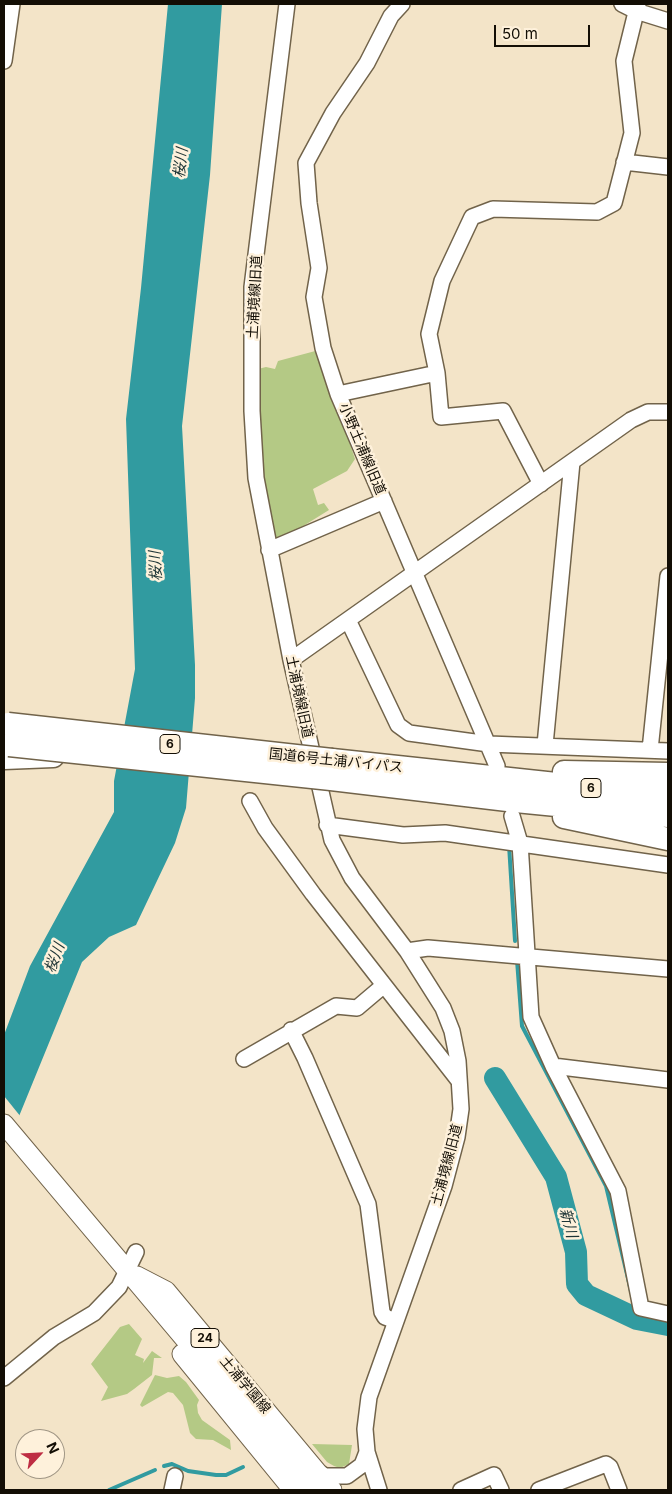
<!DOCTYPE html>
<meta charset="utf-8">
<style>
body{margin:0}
#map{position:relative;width:672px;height:1494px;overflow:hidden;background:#f3e4c8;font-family:Inter,sans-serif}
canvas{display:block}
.frame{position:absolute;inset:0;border:5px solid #130e05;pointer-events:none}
.north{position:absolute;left:15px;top:1429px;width:50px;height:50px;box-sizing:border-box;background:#fef1db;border:1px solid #a09685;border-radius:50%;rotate:65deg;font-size:14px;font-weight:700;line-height:20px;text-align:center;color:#130e05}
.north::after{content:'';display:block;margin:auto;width:18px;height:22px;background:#be2d43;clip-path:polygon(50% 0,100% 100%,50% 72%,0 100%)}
.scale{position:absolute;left:494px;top:25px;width:96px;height:22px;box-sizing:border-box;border:2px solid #130e05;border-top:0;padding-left:6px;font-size:15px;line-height:18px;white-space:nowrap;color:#130e05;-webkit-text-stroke:4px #fef1db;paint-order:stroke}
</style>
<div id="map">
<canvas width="672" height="1494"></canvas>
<div class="frame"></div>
<div class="north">N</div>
<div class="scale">50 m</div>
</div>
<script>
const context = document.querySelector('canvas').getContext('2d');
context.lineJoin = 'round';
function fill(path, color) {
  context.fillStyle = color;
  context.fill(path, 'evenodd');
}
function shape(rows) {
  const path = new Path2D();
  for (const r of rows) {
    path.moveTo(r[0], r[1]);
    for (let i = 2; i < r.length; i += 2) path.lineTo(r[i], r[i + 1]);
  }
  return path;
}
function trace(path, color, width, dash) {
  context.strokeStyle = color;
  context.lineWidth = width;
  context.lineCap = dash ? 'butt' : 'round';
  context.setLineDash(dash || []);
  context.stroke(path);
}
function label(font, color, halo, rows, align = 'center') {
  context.font = font + ' Inter,"Noto Sans JP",sans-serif';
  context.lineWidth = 5;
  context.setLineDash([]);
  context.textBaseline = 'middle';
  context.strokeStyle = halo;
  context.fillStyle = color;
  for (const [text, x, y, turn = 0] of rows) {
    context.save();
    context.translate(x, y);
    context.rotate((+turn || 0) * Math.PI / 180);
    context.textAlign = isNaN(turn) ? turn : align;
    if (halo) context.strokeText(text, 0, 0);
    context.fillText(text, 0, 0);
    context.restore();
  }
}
fill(shape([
 [319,350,355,459,347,471,313,489,318,505,324,503,329,510,271,546,260,478,258,369,266,367,275,369,278,361],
 [129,1324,142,1339,135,1355,144,1359,143,1363,152,1351,162,1358,154,1358,152,1375,134,1389,127,1394,101,1401,108,1387,91,1364,120,1327],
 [155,1375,167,1378,179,1376,186,1382,199,1400,197,1405,198,1413,202,1420,230,1440,231,1450,213,1440,196,1439,190,1433,183,1405,173,1393,168,1392,142,1407,140,1405],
 [312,1444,352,1445,349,1464,340,1468,334,1466,327,1462]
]), '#b4c985');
fill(shape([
 [168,4,222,4,210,175,182,426,195,665,195,698,186,808,175,843,136,925,109,937,82,962,4,1153,4,1035,30,966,114,812,114,781,135,669,126,419,141,288]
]), '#319ba0');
fill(shape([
 [4,1096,21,1117,6,1154,4,1151]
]), '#f3e4c8');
trace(shape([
 [509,845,515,941],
 [517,960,522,1026,606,1186,631,1291],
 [164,1466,172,1464,188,1471,216,1475,226,1475,243,1467],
 [109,1490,155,1470]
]), '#319ba0', 4);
trace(shape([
 [495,1078,556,1177,576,1252,577,1284,586,1295,637,1319,668,1325]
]), '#319ba0', 22);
const minor = shape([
 [287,4,252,287,252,411,256,478,291,660,332,840,352,878,407,951,443,1008,452,1031,458,1061,461,1109,457,1137,444,1186,369,1397,365,1429,367,1452,379,1490],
 [622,4,636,11,668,21],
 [4,61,12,4],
 [624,162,668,167],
 [437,373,441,417,503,411,541,484],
 [338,394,323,348,314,297,319,268,309,203,306,163,333,113,367,63,391,16,402,4],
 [269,550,384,501],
 [348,620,398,725,409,733,489,744,668,751],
 [291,660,631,420,648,412,668,412],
 [545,745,572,462],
 [650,750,668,576],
 [497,766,338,394,437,373,429,334,442,281,472,217,493,209,597,212,614,203,632,133,624,61,638,4],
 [250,801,265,828,313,894,459,1081],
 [512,816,520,843,531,1017,553,1066,618,1191,641,1308,668,1314],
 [327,825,403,835,445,833,668,865],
 [407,951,428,948,668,969],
 [291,1030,305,1058,368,1204,382,1312,385,1317,396,1321],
 [244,1059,336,1006,357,1008,383,986],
 [553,1066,668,1080],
 [4,1378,54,1337,94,1313,119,1287,136,1252],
 [315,1470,325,1476,347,1476,362,1465,367,1452],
 [172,1490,175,1476],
 [461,1490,494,1475,501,1490],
 [539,1490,606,1464,610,1467,619,1490]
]);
const major = shape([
 [4,1124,312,1490],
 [137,1276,166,1291,332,1490],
 [182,1354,293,1490]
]);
const highway = shape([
 [4,758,53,756],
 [332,760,668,796],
 [564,772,668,774],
 [331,779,516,801,668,816],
 [564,817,668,839]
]);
trace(minor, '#71634a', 18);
trace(major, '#71634a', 21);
trace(highway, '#71634a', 25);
trace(minor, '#fff', 15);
trace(major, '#fff', 19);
trace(highway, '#fff', 22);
const highwayBridge = shape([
 [8,724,332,760],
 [9,745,331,779]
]);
trace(highwayBridge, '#71634a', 25, []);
trace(highwayBridge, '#fff', 22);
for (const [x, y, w] of [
 [170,744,20],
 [591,788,20],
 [205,1338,28]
]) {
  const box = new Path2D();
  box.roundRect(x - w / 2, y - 9.5, w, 19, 4);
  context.fillStyle = '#fef1db';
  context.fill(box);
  trace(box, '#130e05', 1);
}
label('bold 12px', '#130e05', null, [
 ["6",170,744],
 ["6",591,788],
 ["24",205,1338]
]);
label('14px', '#130e05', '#fef1db', [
 ["土浦境線旧道",255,297,-87],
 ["小野土浦線旧道",362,449,67],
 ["土浦境線旧道",299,697,78],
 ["国道6号土浦バイパス",336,761,6],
 ["土浦境線旧道",447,1165,-75],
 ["土浦学園線",245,1385,50]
]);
label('italic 15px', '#1e3536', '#fef1db', [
 ["桜川",181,163,-83],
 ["桜川",156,566,-93],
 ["桜川",55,958,-70],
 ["新川",568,1223,75]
]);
</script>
